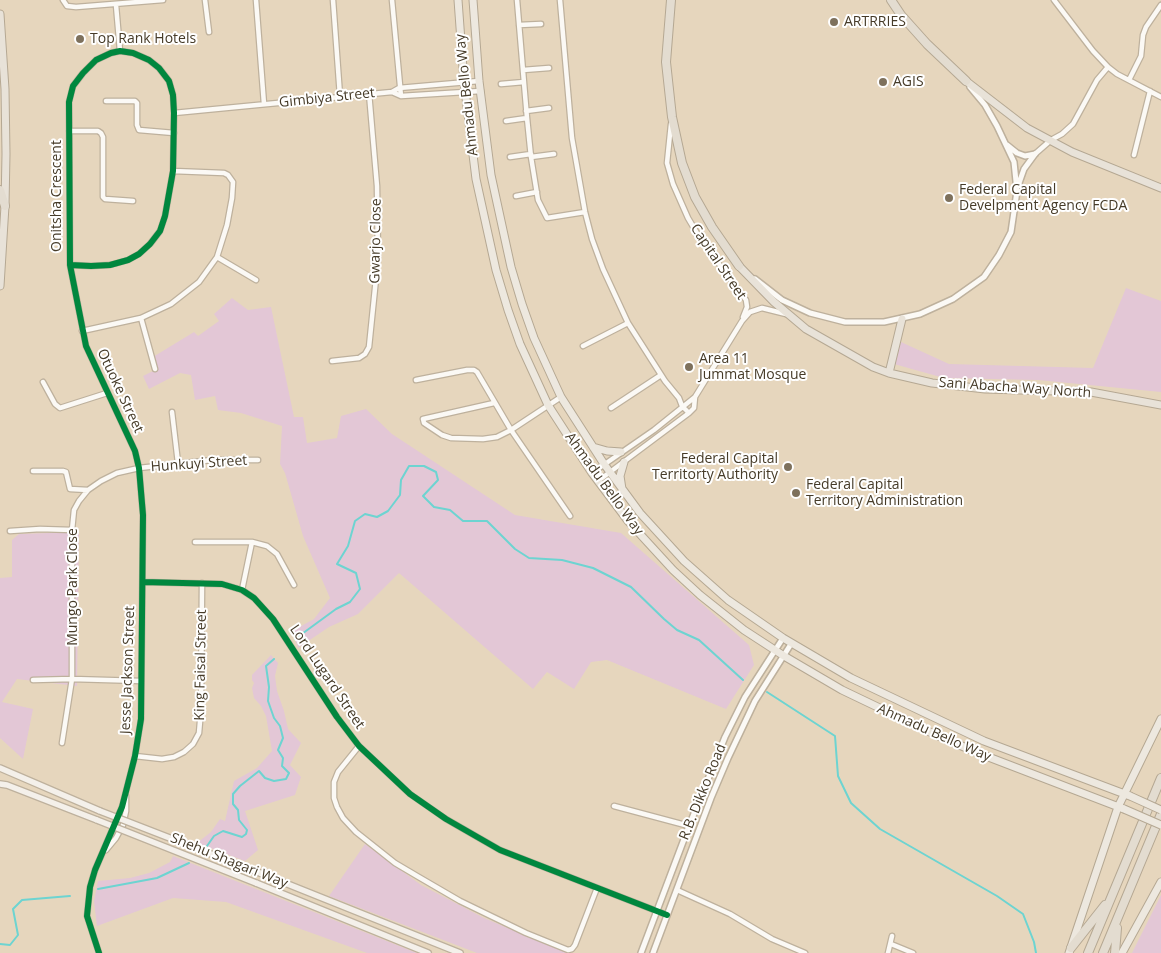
<!DOCTYPE html>
<style>
body{margin:0}
canvas{display:block;background:#e6d6bd}
</style>
<canvas width="1161" height="953"></canvas>
<script>
const context = document.querySelector('canvas').getContext('2d');
context.lineJoin = 'round';
function fill(path, color) {
  context.fillStyle = color;
  context.fill(path, 'evenodd');
}
function shape(rows) {
  const path = new Path2D();
  for (const r of rows) {
    path.moveTo(r[0], r[1]);
    for (let i = 2; i < r.length; i += 2) path.lineTo(r[i], r[i + 1]);
  }
  return path;
}
function trace(path, color, width, dash) {
  context.strokeStyle = color;
  context.lineWidth = width;
  context.lineCap = dash ? 'butt' : 'round';
  context.setLineDash(dash || []);
  context.stroke(path);
}
function label(font, color, halo, rows, align = 'center') {
  context.font = font + ' "Open Sans",sans-serif';
  context.lineWidth = 4;
  context.setLineDash([]);
  context.textBaseline = 'middle';
  context.strokeStyle = halo;
  context.fillStyle = color;
  for (const [text, x, y, turn = 0] of rows) {
    context.save();
    context.translate(x, y);
    context.rotate((+turn || 0) * Math.PI / 180);
    context.textAlign = isNaN(turn) ? turn : align;
    if (halo) context.strokeText(text, 0, 0);
    context.fillText(text, 0, 0);
    context.restore();
  }
}
fill(shape([
 [1126,288,1161,301,1161,392,1038,380,944,378,894,364,901,342,949,364,1093,368],
 [232,298,248,310,271,307,294,417,303,417,307,443,337,438,341,416,366,409,392,434,515,515,621,533,749,645,754,665,726,709,607,660,591,662,574,689,547,672,533,689,399,573,358,614,329,627,298,648,294,636,294,630,314,619,330,598,303,536,285,473,280,464,282,426,241,413,218,410,215,396,195,400,191,375,180,373,149,389,143,376,153,371,150,359,153,357,194,332,198,336,219,321,214,314],
 [79,532,77,686,17,679,2,702,33,709,23,759,0,738,0,578,12,577,12,540,19,534],
 [271,655,278,663,275,676,277,691,284,711,288,729,301,743,290,765,301,777,295,795,245,811,258,850,245,861,197,843,211,832,220,819,225,821,234,781,257,768,272,751,266,716,261,706,254,698,252,688,254,683,252,680,252,675],
 [365,844,421,885,484,918,567,953,477,953,329,896],
 [173,856,417,953,367,953,226,902,173,898,97,926,94,901,98,881,130,878,149,873,170,862],
 [1161,895,1161,953,1132,953]
]), '#e3c7d6');
trace(shape([
 [295,639,336,609,350,602,360,589,356,573,337,564,348,546,355,521,365,514,377,517,388,511,400,495,401,480,409,466,424,466,436,472,438,480,423,496,434,507,450,510,463,521,487,521,515,549,529,558,562,560,593,568,631,587,664,619,677,630,699,640,743,680],
 [767,692,835,736,838,776,851,803,880,829,997,896,1023,914,1034,942,1036,953],
 [207,846,214,836,223,831,242,837,246,834,247,830,239,820,238,810,233,804,233,794,240,786,259,771,265,778,274,781,286,779,289,773,282,766,283,758,278,750,283,738,280,726,274,718,268,701,269,687,266,666,274,659],
 [98,889,157,878,189,863],
 [0,944,10,945,18,935,13,909,22,900,70,896]
]), '#6dd4d1', 2);
const minor = shape([
 [63,0,67,6,76,7,163,0],
 [205,0,209,32],
 [256,0,264,104],
 [333,0,340,96],
 [392,0,401,96],
 [517,0,527,118,531,157,538,200,547,218,585,212],
 [560,0,572,138,585,212,592,239,603,269,628,323,665,381,679,398,682,406,689,413],
 [1054,0,1093,51,1108,67,1117,74,1161,97],
 [116,5,120,51],
 [519,25,541,24],
 [120,51,133,53,149,60,159,68,169,81,173,95,174,113,173,171,165,216,160,231,150,244,139,254,128,260,110,265,91,266,70,265,69,102,73,86,83,73,96,60,111,53,120,51],
 [523,70,549,68],
 [1129,80,1141,56,1143,35,1146,27,1161,5],
 [501,84,524,82],
 [392,92,401,96,481,91],
 [106,101,135,101,137,103,137,125,139,130,174,133],
 [526,111,549,108],
 [174,113,392,92,399,88,479,81],
 [506,121,527,118],
 [671,124,667,163,673,184,688,218,701,240,746,300,747,307,743,317],
 [69,131,98,131,101,133,103,137,103,197,105,199,133,201],
 [1035,154,1051,140,1062,134,1073,124,1097,80,1108,67],
 [1134,155,1150,91],
 [510,157,531,154],
 [531,157,554,154],
 [516,196,537,192],
 [217,257,256,280],
 [70,265,86,346,135,451,139,468,143,515,141,719,135,756,122,807,95,870,90,887,87,916,99,953],
 [141,318,155,369],
 [82,331,141,318,171,304,199,282,217,257,227,225,232,198,233,182,228,175,224,173,173,171],
 [583,346,628,323],
 [332,361,359,358,365,354,369,347,378,259,377,186,369,93],
 [416,380,467,370,474,370,477,372,511,430,570,516],
 [43,382,55,404,60,408,107,393],
 [494,403,423,419,424,423,442,435,451,438,483,439,497,437,511,430,561,397],
 [611,408,661,375],
 [172,412,178,463],
 [33,471,63,471,66,472,70,489,88,490],
 [592,473,654,430,695,397,742,321,750,312,762,308,786,314],
 [598,481,689,413,694,408,695,397],
 [10,531,40,529,72,530],
 [195,542,252,542,267,546,277,554,294,585],
 [143,582,222,584,242,590,254,598,273,619,337,717,359,746,410,794,446,819,500,850,667,915],
 [242,590,252,542],
 [33,680,72,679,141,681],
 [62,743,72,679,72,530,74,510,79,501,88,490,101,481,117,473,139,468,212,460,258,460],
 [359,746,338,772,334,782,334,798,337,807,343,818,356,832,395,863,417,876,460,901,526,933,568,950,572,949,575,945,597,888],
 [135,756,162,759,174,757,184,752,193,744,199,733,201,710,202,583],
 [614,806,689,826],
 [106,850,116,838,123,825,126,811,126,796],
 [677,890,730,914,772,939,805,953],
 [891,944,913,953],
 [888,953,892,936]
]);
const tertiary = shape([
 [1007,145,1017,153,1025,156,1035,154],
 [1018,186,1024,169,1035,154],
 [755,279,782,300,810,313,845,322,884,322,920,314,953,299,984,277,999,255,1011,232,1017,191,1014,162,997,126,985,105,970,87],
 [641,953,689,826,725,737,745,697,783,638],
 [653,953,711,798,728,758,755,701,791,644]
]);
const secondary = shape([
 [0,768,100,811],
 [0,784,7,785,97,820],
 [260,873,460,953],
 [256,883,428,953]
]);
const primary = shape([
 [458,0,464,82,476,179,496,270,508,310,520,344,548,405,592,473,628,521,673,570,700,595,744,630,784,656,842,690,934,734,978,753,1124,809],
 [473,0,479,81,491,175,511,267,522,304,534,338,561,397,604,464,640,513,684,561,728,600,783,638,851,678,984,741,1130,796],
 [593,447,607,451,621,452],
 [622,489,620,476,624,462],
 [1069,953,1118,807,1161,719],
 [1122,953,1161,882]
]);
const trunk = shape([
 [0,14,5,89,6,154,5,206,0,286],
 [966,81,1027,128,1072,152,1161,188],
 [739,266,774,302,806,329,873,367,889,373,932,383,985,389,1091,392,1161,405],
 [889,373,902,319]
]);
const motorway = shape([
 [671,0,666,62,672,117,682,163,695,197,712,227,739,266],
 [891,0,901,15,927,44,966,81],
 [0,190,5,206],
 [1071,948,1105,905],
 [1088,953,1161,778],
 [1103,953,1161,814],
 [1115,953,1117,928]
]);
trace(minor, '#beb19d', 7);
trace(tertiary, '#beb19d', 8);
trace(secondary, '#beb19d', 8);
trace(primary, '#b5a893', 9);
trace(trunk, '#b5a893', 9);
trace(motorway, '#b5a893', 10);
trace(minor, '#fbf9f5', 4.5);
trace(tertiary, '#fbf9f5', 5);
trace(secondary, '#f4f0ea', 5.5);
trace(primary, '#ede8df', 7);
trace(trunk, '#e8e2d8', 7);
trace(motorway, '#e3dcd0', 8);
const secondaryBridge = shape([
 [100,811,260,873],
 [97,820,256,883]
]);
const primaryBridge = shape([
 [1130,796,1161,810],
 [1124,809,1161,825]
]);
trace(secondaryBridge, '#beb19d', 8, []);
trace(primaryBridge, '#b5a893', 9, []);
trace(secondaryBridge, '#f4f0ea', 5.5);
trace(primaryBridge, '#ede8df', 7);
trace(shape([
 [120,51,133,53,149,60,159,68,169,81,173,95,174,113,173,171,165,216,160,231,150,244,139,254,128,260,110,265,91,266,70,265,69,102,73,86,83,73,96,60,111,53,120,51],
 [70,265,86,346,135,451,139,468,143,515,141,719,135,756,122,807,95,870,90,887,87,916,99,953],
 [143,582,222,584,242,590,254,598,273,619,337,717,359,746,410,794,446,819,500,850,667,915]
]), '#00873e', 6);
for (const [x, y, r, color] of [
 [834,22,5,"#7e715c"],
 [80,39,5,"#7e715c"],
 [883,82,5,"#7e715c"],
 [949,198,5,"#7e715c"],
 [689,367,5,"#7e715c"],
 [788,467,5,"#7e715c"],
 [796,493,5,"#7e715c"]
]) {
  const dot = new Path2D();
  dot.arc(x, y, r, 0, 2 * Math.PI);
  context.fillStyle = color;
  context.fill(dot);
  trace(dot, '#fff', 2);
}
label('14px', '#463b28', '#fff', [
 ["ARTRRIES",844,22],
 ["Top Rank Hotels",90,39],
 ["AGIS",893,82],
 ["Federal Capital",959,190],
 ["Develpment Agency FCDA",959,206],
 ["Area 11",699,359],
 ["Jummat Mosque",699,375],
 ["Federal Capital",778,459,"right"],
 ["Territorty Authority",778,475,"right"],
 ["Federal Capital",806,485],
 ["Territory Administration",806,501]
], 'left');
label('14px', '#463b28', '#fff', [
 ["Ahmadu Bello Way",467,95,-96],
 ["Gimbiya Street",327,98,-6],
 ["Onitsha Crescent",57,196,-90],
 ["Gwarjo Close",376,241,-89],
 ["Capital Street",718,262,56],
 ["Sani Abacha Way North",1015,388,4],
 ["Otuoke Street",120,391,65],
 ["Hunkuyi Street",199,464,-4],
 ["Ahmadu Bello Way",604,484,54],
 ["Mungo Park Close",73,587,-90],
 ["King Faisal Street",201,665,-89],
 ["Jesse Jackson Street",128,670,-88],
 ["Lord Lugard Street",327,677,56],
 ["Ahmadu Bello Way",934,733,24],
 ["R.B. Dikko Road",703,792,-68],
 ["Shehu Shagari Way",229,861,22]
]);
</script>
